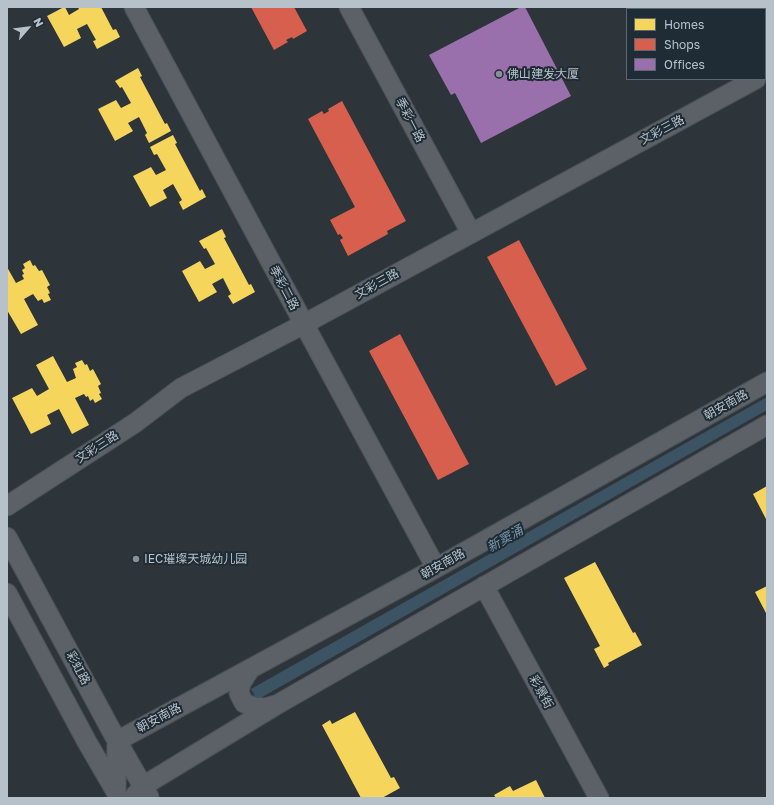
<!DOCTYPE html>
<meta charset="utf-8">
<style>
body{margin:0}
#map{position:relative;width:774px;height:805px;overflow:hidden;background:#2d343a;font-family:"Golos Text",sans-serif}
canvas{display:block}
.frame{position:absolute;inset:0;border:8px solid #b7c1ca;pointer-events:none}
.legend{position:absolute;left:626px;top:8px;width:140px;height:72px;box-sizing:border-box;background:#1f2c35;border:1px solid #5c6871;margin:0;padding:5px 7px;list-style:none;font-size:12px;color:#b7c1ca}
.legend li{display:flex;align-items:center;gap:8px;height:20px}
.legend b{width:20px;border:1px solid #5c6871}
.north{position:absolute;left:8px;top:8px;width:40px;height:40px;-webkit-text-stroke:3px #1f2c35;paint-order:stroke;rotate:62deg;font-size:11px;font-weight:700;line-height:16px;text-align:center;color:#b7c1ca}
.north::after{content:'';display:block;margin:auto;width:14px;height:18px;background:#b7c1ca;clip-path:polygon(50% 0,100% 100%,50% 72%,0 100%)}
</style>
<div id="map">
<canvas width="774" height="805"></canvas>
<div class="frame"></div>
<ul class="legend">
<li><b style="height:11px;background:#f6d55c"></b>Homes</li>
<li><b style="height:11px;background:#d6604d"></b>Shops</li>
<li><b style="height:11px;background:#9970ab"></b>Offices</li>
</ul>
<div class="north">N</div>
</div>
<script>
const context = document.querySelector('canvas').getContext('2d');
context.lineJoin = 'round';
function fill(path, color) {
  context.fillStyle = color;
  context.fill(path, 'evenodd');
}
function shape(rows) {
  const path = new Path2D();
  for (const r of rows) {
    path.moveTo(r[0], r[1]);
    for (let i = 2; i < r.length; i += 2) path.lineTo(r[i], r[i + 1]);
  }
  return path;
}
function trace(path, color, width, dash) {
  context.strokeStyle = color;
  context.lineWidth = width;
  context.lineCap = dash ? 'butt' : 'round';
  context.setLineDash(dash || []);
  context.stroke(path);
}
function label(font, color, halo, rows, align = 'center') {
  context.font = font + ' "Golos Text","Noto Sans SC",sans-serif';
  context.lineWidth = 4;
  context.setLineDash([]);
  context.textBaseline = 'middle';
  context.strokeStyle = halo;
  context.fillStyle = color;
  for (const [text, x, y, turn = 0] of rows) {
    context.save();
    context.translate(x, y);
    context.rotate((+turn || 0) * Math.PI / 180);
    context.textAlign = isNaN(turn) ? turn : align;
    if (halo) context.strokeText(text, 0, 0);
    context.fillText(text, 0, 0);
    context.restore();
  }
}
fill(shape([
 [767,397,767,410,257,700,251,689]
]), '#3c5364');
fill(shape([
 [64,7,65,7,69,15,79,9,78,7,101,7,113,30,116,29,120,37,97,49,93,41,96,40,87,24,77,29,81,38,64,47,47,16],
 [138,68,142,76,140,77,165,124,167,123,171,131,149,143,145,135,147,133,139,117,128,123,133,131,115,141,98,109,116,100,121,108,131,103,122,87,120,88,115,81],
 [173,135,177,143,175,144,200,191,202,189,206,197,183,210,179,202,182,200,173,184,163,190,167,198,150,207,133,176,151,167,156,175,166,170,157,154,154,155,150,147],
 [222,229,226,237,224,238,249,285,251,284,255,292,233,304,228,296,231,294,223,278,212,284,217,292,199,302,182,271,200,261,205,269,215,264,206,248,204,249,199,241],
 [30,260,33,266,35,265,39,271,42,270,50,285,47,287,50,293,48,294,51,300,44,303,42,299,38,301,33,294,24,299,38,325,21,334,7,310,7,267,16,283,24,279,22,275,24,274,22,270,25,268,23,264],
 [53,356,67,382,76,378,73,369,77,367,75,363,82,360,85,365,87,364,90,371,93,369,101,384,98,386,101,393,99,394,102,399,95,403,93,399,90,401,88,396,86,397,84,394,75,398,89,425,72,434,59,409,47,415,51,424,31,434,12,398,32,388,37,396,49,389,36,365],
 [767,486,767,521,753,494],
 [595,562,633,633,635,632,642,645,608,663,609,665,604,668,594,649,600,646,564,578],
 [767,586,767,615,755,592],
 [355,712,391,778,394,777,400,788,382,798,361,798,322,725,330,720,332,724],
 [536,780,545,798,496,798,494,795,510,786,513,791]
]), '#f6d55c');
fill(shape([
 [251,7,294,7,307,31,293,39,292,37,286,40,288,42,274,50],
 [342,101,406,221,387,231,388,234,348,256,340,240,343,238,340,234,338,235,330,220,355,207,308,119,322,111,324,114,329,111,328,109],
 [519,240,587,369,556,386,487,257],
 [400,334,469,464,438,480,369,351]
]), '#d6604d');
fill(shape([
 [521,7,525,7,571,96,481,143,455,93,451,95,429,55]
]), '#9970ab');
const secondary = shape([
 [134,7,304,324,436,568],
 [349,7,471,233],
 [7,506,135,423,181,388,304,324,756,79],
 [7,537,117,741,149,797],
 [484,586,599,798],
 [7,593,87,742,116,792],
 [250,669,241,683,239,693,244,703,254,707,265,708,275,705],
 [116,791,117,741,436,568,767,382],
 [133,798,143,786,278,704,767,425]
]);
trace(secondary, '#4a5054', 21);
trace(secondary, '#5b6167', 19);
for (const [x, y, r, color] of [
 [499,74,4,"#879098"],
 [136,559,4,"#879098"]
]) {
  const dot = new Path2D();
  dot.arc(x, y, r, 0, 2 * Math.PI);
  context.fillStyle = color;
  context.fill(dot);
  trace(dot, '#1f2c35', 1.5);
}
label('12px', '#b7c1ca', '#1f2c35', [
 ["佛山建发大厦",507,74],
 ["IEC璀璨天城幼儿园",144,559]
], 'left');
label('12px', '#b7c1ca', '#1f2c35', [
 ["季彩一路",410,120,62],
 ["文彩三路",662,130,-28],
 ["文彩三路",377,284,-29],
 ["季彩二路",284,288,62],
 ["朝安南路",726,405,-29],
 ["文彩三路",97,447,-33],
 ["朝安南路",443,564,-29],
 ["彩虹路",78,668,62],
 ["彩景街",541,692,61],
 ["朝安南路",159,718,-28]
]);
label('italic 13px', '#7996ac', '#1f2c35', [
 ["新窦涌",505,539,-30]
]);
</script>
